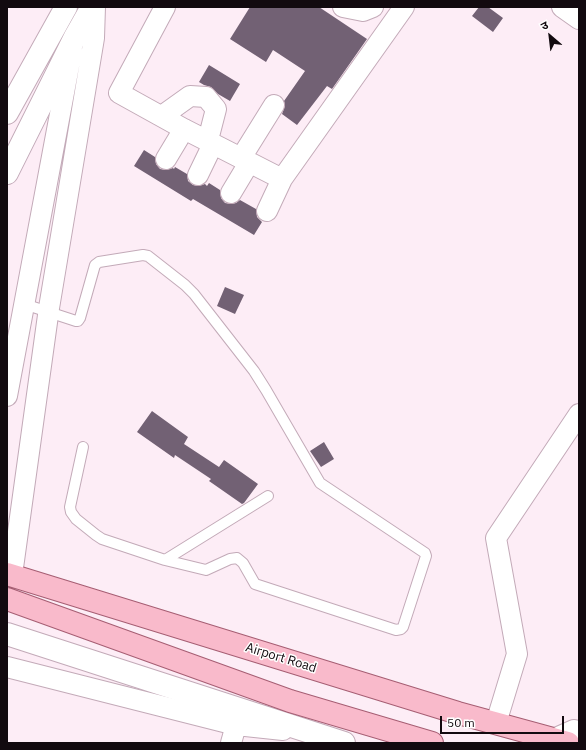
<!DOCTYPE html>
<meta charset="utf-8">
<style>
body{margin:0}
#map{position:relative;width:586px;height:750px;overflow:hidden;background:#fdedf6;font-family:"IBM Plex Sans","Noto Sans Devanagari",sans-serif}
canvas{display:block}
.frame{position:absolute;inset:0;border:8px solid #120a0f;pointer-events:none}
.north{position:absolute;left:530px;top:16px;width:40px;height:40px;-webkit-text-stroke:3px #fff;paint-order:stroke;rotate:332deg;font-size:11px;font-weight:700;line-height:16px;text-align:center;color:#120a0f}
.north::after{content:'';display:block;margin:auto;width:14px;height:18px;background:#120a0f;clip-path:polygon(50% 0,100% 100%,50% 72%,0 100%)}
.scale{position:absolute;left:440px;top:716px;width:124px;height:18px;box-sizing:border-box;border:2px solid #120a0f;border-top:0;padding-left:5px;font-size:12px;line-height:14px;white-space:nowrap;color:#120a0f;-webkit-text-stroke:3px #fff;paint-order:stroke}
</style>
<div id="map">
<canvas width="586" height="750"></canvas>
<div class="frame"></div>
<div class="north">उ</div>
<div class="scale">50 m</div>
</div>
<script>
const context = document.querySelector('canvas').getContext('2d');
context.lineJoin = 'round';
function fill(path, color) {
  context.fillStyle = color;
  context.fill(path, 'evenodd');
}
function shape(rows) {
  const path = new Path2D();
  for (const r of rows) {
    path.moveTo(r[0], r[1]);
    for (let i = 2; i < r.length; i += 2) path.lineTo(r[i], r[i + 1]);
  }
  return path;
}
function trace(path, color, width, dash) {
  context.strokeStyle = color;
  context.lineWidth = width;
  context.lineCap = dash ? 'butt' : 'round';
  context.setLineDash(dash || []);
  context.stroke(path);
}
function label(font, color, halo, rows, align = 'center') {
  context.font = font + ' "IBM Plex Sans",sans-serif';
  context.lineWidth = 3;
  context.setLineDash([]);
  context.textBaseline = 'middle';
  context.strokeStyle = halo;
  context.fillStyle = color;
  for (const [text, x, y, turn = 0] of rows) {
    context.save();
    context.translate(x, y);
    context.rotate((+turn || 0) * Math.PI / 180);
    context.textAlign = isNaN(turn) ? turn : align;
    if (halo) context.strokeText(text, 0, 0);
    context.fillText(text, 0, 0);
    context.restore();
  }
}
fill(shape([
 [250,7,319,7,367,39,332,89,327,86,297,125,282,114,285,106,284,101,305,71,273,50,266,62,230,39],
 [479,7,488,7,503,18,493,32,472,16],
 [209,65,240,84,230,101,218,94,211,87,204,85,199,82],
 [144,150,155,157,156,164,160,169,166,170,173,168,174,169,175,167,187,174,188,181,193,185,198,186,205,184,207,186,209,183,220,190,221,198,225,203,231,204,236,203,240,200,256,209,257,217,262,222,254,235,193,199,191,201,134,166],
 [225,287,244,295,235,314,217,306],
 [152,411,188,437,184,444,219,467,224,460,258,484,244,503,242,504,209,481,211,479,175,455,174,458,137,432],
 [324,442,334,459,321,467,310,451]
]), '#726174');
const service = shape([
 [24,304,76,321,78,321,80,318,95,265,99,262,143,255,148,256,185,285,194,294,254,371,266,390,320,483,425,553,426,556,403,627,401,629,396,630,255,584,243,563,237,558,230,559,206,570,165,560,102,539,96,535,76,519,71,512,70,507,83,447],
 [165,560,268,496]
]);
const minor = shape([
 [165,7,119,93,184,129,282,179],
 [343,7,363,11,373,7],
 [562,7,579,19],
 [162,116,190,96,206,97,216,109,208,140],
 [241,158,274,105],
 [166,159,184,129],
 [198,175,213,144],
 [231,193,249,163],
 [267,211,282,179,404,7],
 [7,396,72,50],
 [12,575,49,308,94,38,95,7],
 [7,667,236,725,283,730],
 [496,723,517,654,496,538,579,414],
 [231,743,236,725]
]);
const tertiary = shape([
 [7,113,66,7],
 [7,173,75,37,92,7],
 [7,634,344,743],
 [556,739,574,731,579,733]
]);
const primary = shape([
 [7,574,458,713,568,743],
 [7,599,290,701,432,743]
]);
trace(service, '#c3aab8', 12);
trace(minor, '#c3aab8', 22);
trace(tertiary, '#c3aab8', 24);
trace(primary, '#a65e73', 24);
trace(service, '#fff', 10);
trace(minor, '#fff', 20);
trace(tertiary, '#fff', 22);
trace(primary, '#f9bacb', 22);
label('13px', '#120a0f', '#fff', [
 ["Airport Road",281,658,17]
]);
</script>
